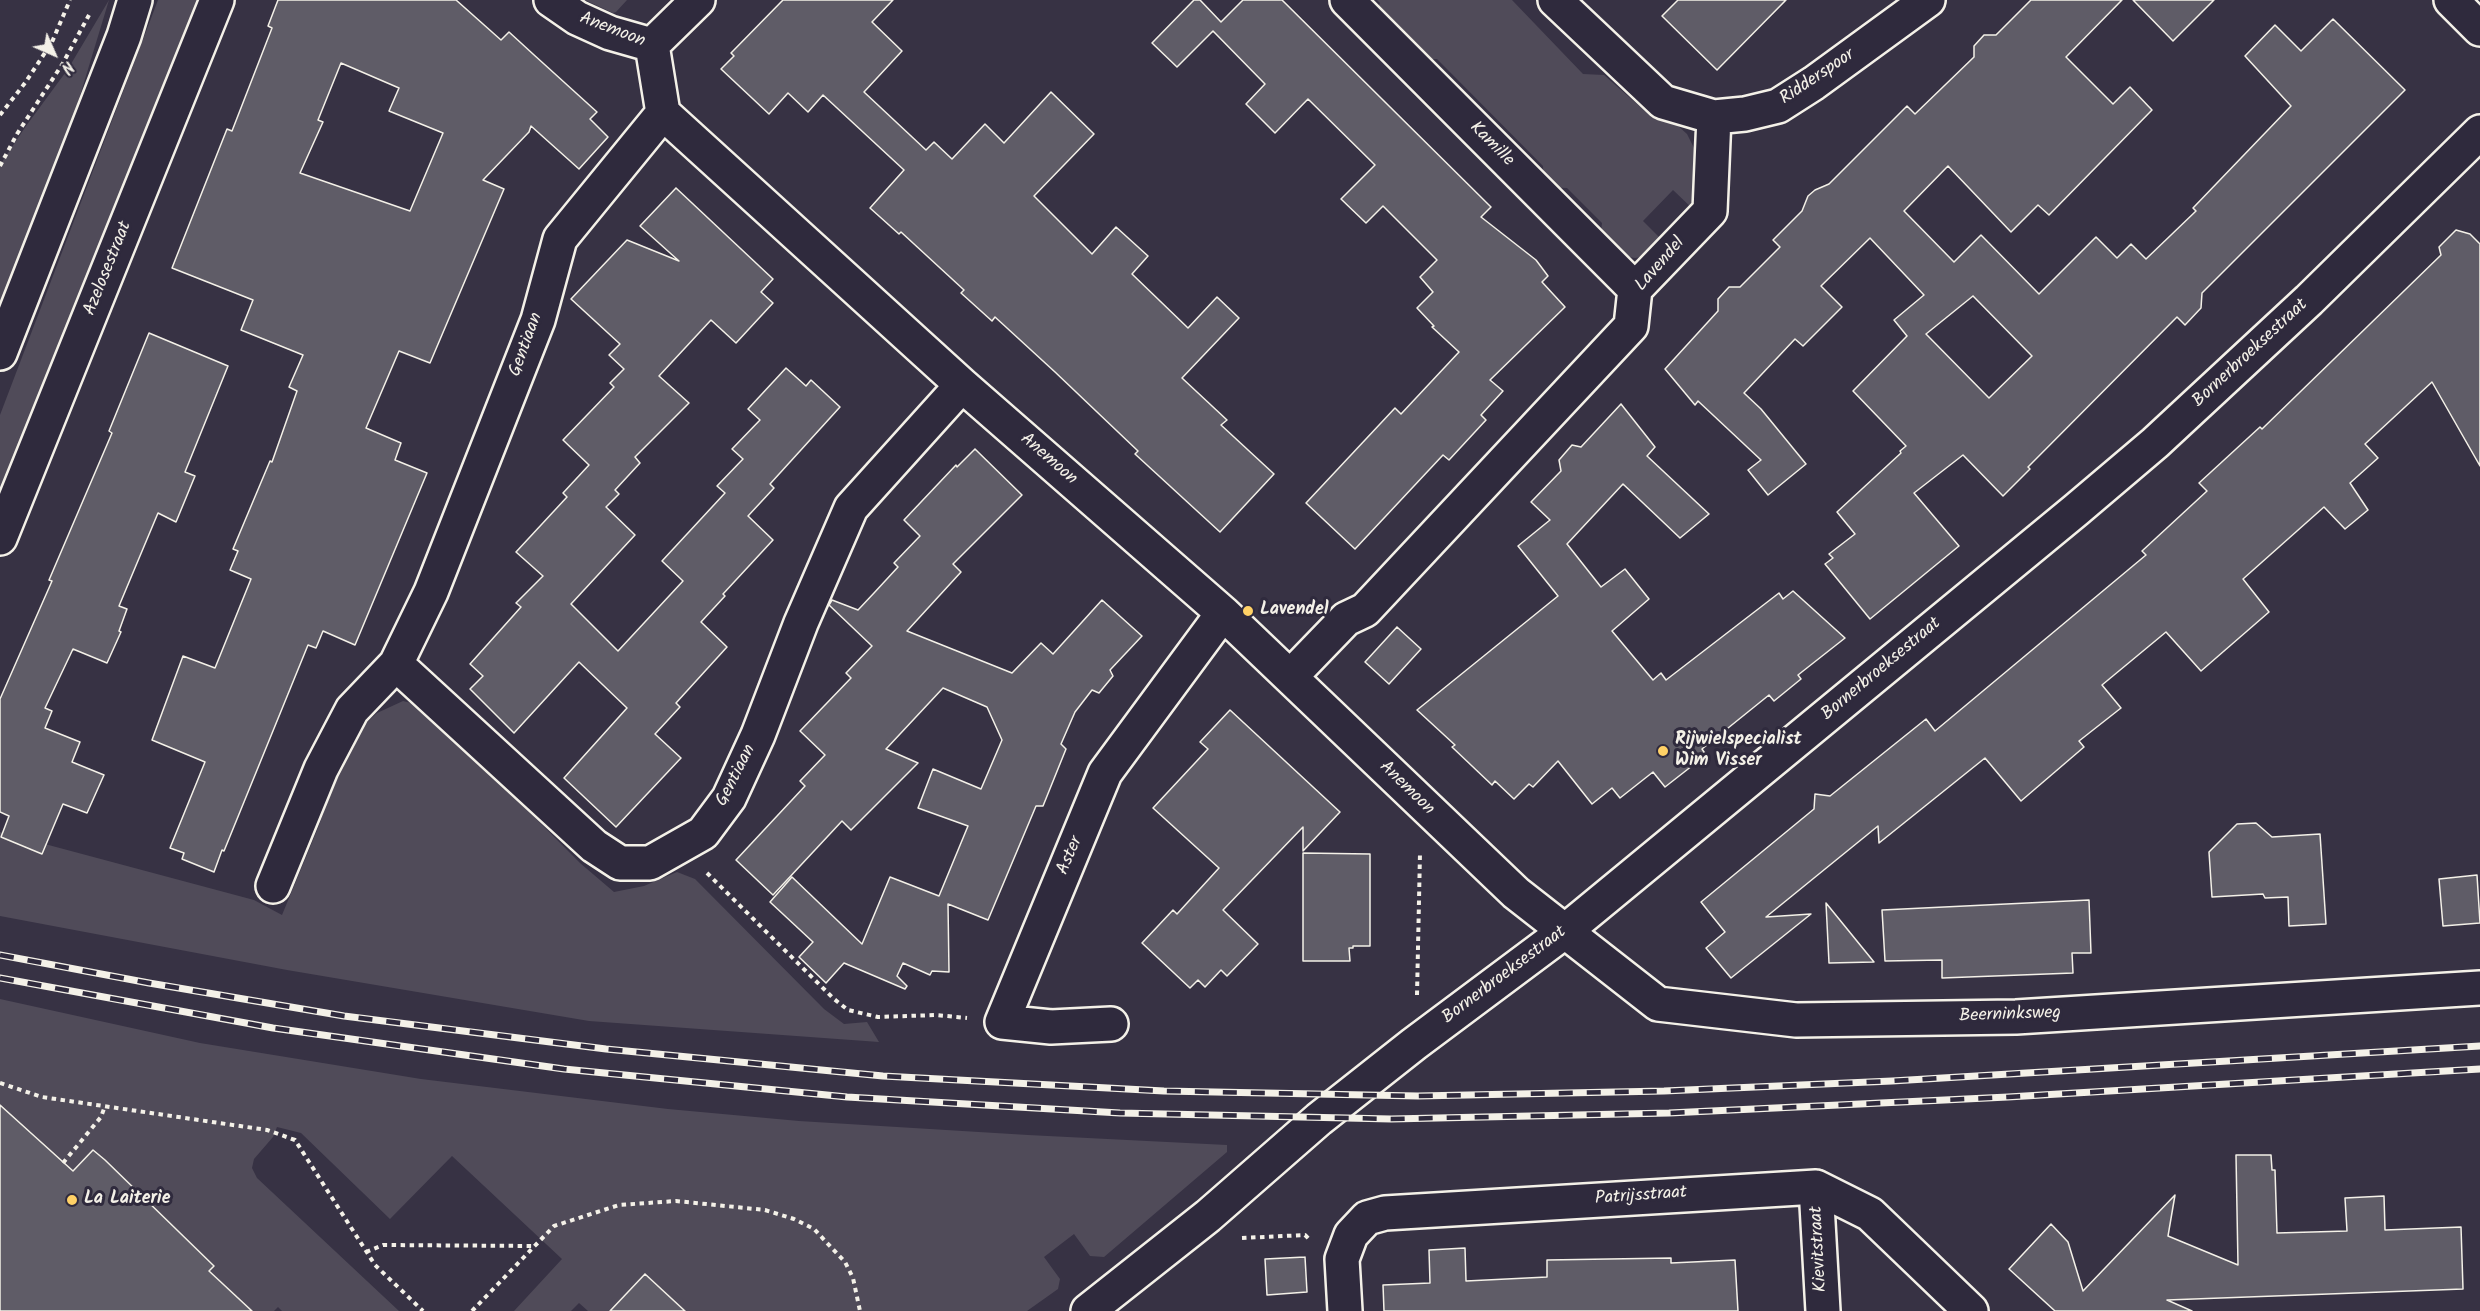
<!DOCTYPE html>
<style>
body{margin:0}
#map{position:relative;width:2480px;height:1311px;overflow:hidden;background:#373244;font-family:Kalam,sans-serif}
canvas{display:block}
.north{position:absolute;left:24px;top:24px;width:60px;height:60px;-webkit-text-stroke:4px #2f2a3d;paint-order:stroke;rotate:135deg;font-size:16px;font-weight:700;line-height:24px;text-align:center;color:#f4f1e8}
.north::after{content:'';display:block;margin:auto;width:21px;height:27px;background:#f4f1e8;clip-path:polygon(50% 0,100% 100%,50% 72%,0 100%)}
</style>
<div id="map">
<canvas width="2480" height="1311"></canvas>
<div class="north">N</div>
</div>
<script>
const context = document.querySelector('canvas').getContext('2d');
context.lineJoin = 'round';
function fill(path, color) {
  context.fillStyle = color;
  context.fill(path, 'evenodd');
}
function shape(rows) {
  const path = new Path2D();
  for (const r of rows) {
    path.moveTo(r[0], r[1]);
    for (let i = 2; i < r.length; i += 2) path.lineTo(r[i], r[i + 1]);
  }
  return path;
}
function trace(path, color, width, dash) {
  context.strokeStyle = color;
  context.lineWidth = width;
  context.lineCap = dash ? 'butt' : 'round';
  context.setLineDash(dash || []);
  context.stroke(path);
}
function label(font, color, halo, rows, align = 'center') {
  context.font = font + ' Kalam,sans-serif';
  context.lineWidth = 6;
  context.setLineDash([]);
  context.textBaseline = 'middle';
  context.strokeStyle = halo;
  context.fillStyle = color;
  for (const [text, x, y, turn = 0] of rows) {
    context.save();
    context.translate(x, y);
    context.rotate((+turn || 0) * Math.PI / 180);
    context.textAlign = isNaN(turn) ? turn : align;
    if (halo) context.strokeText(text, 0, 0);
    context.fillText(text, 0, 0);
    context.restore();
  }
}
fill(shape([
 [109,0,72,122,0,319,0,165,26,126,68,69],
 [158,0,206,0,0,504,0,415],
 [585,0,627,0,616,12,613,13],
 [1377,0,1512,0,1583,74,1604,75,1645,111,1676,124,1687,134,1695,150,1698,174,1694,210,1673,190,1643,221,1665,243,1646,256,1635,258,1623,256,1600,241,1602,223,1567,188,1544,187,1543,166,1437,59,1417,59,1374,15,1380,3],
 [403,701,424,706,580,863,614,892,644,886,677,872,695,879,824,1009,844,1024,867,1022,879,1042,589,1021,287,970,0,916,0,832,254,900,282,915,318,828,335,781,361,728,377,713],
 [0,999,200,1043,421,1079,668,1109,799,1121,1028,1135,1227,1145,1227,1152,1104,1257,1090,1256,1074,1234,1044,1257,1060,1279,1058,1289,1027,1311,685,1311,645,1274,610,1311,588,1311,579,1303,571,1311,514,1311,562,1259,452,1156,390,1219,301,1133,277,1127,273,1137,254,1159,252,1168,257,1178,399,1311,282,1311,278,1307,274,1311,252,1311,209,1271,214,1265,92,1151,72,1172,30,1131,28,1132,0,1115]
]), '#504b59');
const building = shape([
 [278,0,456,0,501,40,509,32,533,54,597,112,590,119,608,137,579,169,531,126,529,132,483,180,504,189,430,363,399,351,366,428,401,443,395,460,427,473,355,645,323,631,316,648,308,645,224,851,222,850,214,872,182,859,184,853,170,848,205,762,152,740,183,656,215,668,251,579,230,570,238,551,233,549,270,461,272,462,297,391,289,387,303,355,241,330,253,300,172,268,227,129,232,131,272,28,268,26,278,0],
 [341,63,399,88,389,111,443,133,410,211,300,173,323,122,318,120,341,63],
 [783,0,893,0,872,22,902,51,864,92,926,150,934,142,952,159,985,124,1004,143,1051,92,1094,134,1034,196,1092,254,1116,227,1148,256,1132,274,1188,328,1217,297,1239,318,1182,378,1227,420,1221,425,1274,474,1220,532,1135,454,1138,451,1055,372,995,317,992,321,961,293,964,290,901,232,899,234,870,208,904,170,823,95,808,112,788,93,769,114,721,69,734,56,731,53,783,0],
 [1194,0,1200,0,1221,22,1243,0,1282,0,1491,207,1481,217,1536,260,1548,276,1542,282,1565,307,1490,380,1503,391,1481,415,1486,420,1449,460,1443,455,1355,549,1306,503,1395,408,1401,414,1459,352,1432,327,1434,326,1417,308,1433,292,1420,277,1437,260,1383,206,1366,223,1341,199,1375,165,1308,99,1275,133,1246,104,1265,84,1213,31,1177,67,1152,43,1194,0],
 [1678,0,1786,0,1717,70,1662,16,1678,0],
 [2031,0,2122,0,2066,57,2113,104,2130,87,2152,110,2049,215,2038,205,2011,232,1948,166,1904,211,1954,262,1981,235,2039,294,2096,237,2117,258,2131,244,2146,259,2196,211,2193,208,2291,106,2245,56,2275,25,2301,51,2333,19,2405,90,2202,293,2201,308,2185,325,2177,317,2028,467,2030,469,2003,496,1963,455,1914,493,1959,546,1870,619,1825,564,1833,558,1829,554,1855,534,1837,512,1901,453,1900,451,1906,446,1853,391,1907,336,1894,320,1924,295,1870,238,1821,286,1842,307,1803,346,1795,339,1744,393,1761,409,1806,464,1768,495,1748,470,1761,460,1698,401,1695,405,1665,369,1718,311,1718,299,1729,287,1740,287,1780,247,1773,240,1802,211,1808,196,1815,190,1829,184,1907,106,1915,114,1974,57,1974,46,1984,35,1996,35,2031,0],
 [1973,296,2032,356,1989,398,1926,334,1973,296],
 [2133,0,2214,0,2173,41,2133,0],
 [676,188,773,279,761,292,773,303,736,343,711,320,659,376,689,403,635,457,640,463,615,490,619,494,606,507,635,535,571,604,618,651,683,581,662,561,725,493,717,486,743,459,732,449,760,420,748,409,786,368,806,386,811,380,840,407,770,484,774,488,748,516,773,540,723,594,725,596,701,622,727,647,676,703,680,707,655,734,681,758,616,827,564,778,627,708,579,662,514,733,470,689,483,676,470,664,521,607,516,603,543,576,516,552,567,497,563,493,589,465,563,440,614,387,610,383,624,369,609,355,620,344,571,299,627,240,679,261,640,226,676,188],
 [2456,230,2470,234,2480,244,2480,466,2432,382,2365,444,2378,458,2350,483,2368,510,2345,529,2324,507,2243,579,2269,612,2201,671,2166,632,2102,685,2121,708,2079,741,2084,747,2021,801,1985,758,1879,843,1878,826,1766,917,1811,914,1731,978,1706,948,1725,932,1701,902,1814,809,1815,794,1830,796,1926,719,1935,731,2146,555,2142,551,2207,491,2199,483,2260,427,2262,429,2441,255,2439,247,2456,230],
 [149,333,228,366,185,472,195,476,176,522,158,513,119,606,127,609,119,631,121,632,107,663,73,649,45,708,52,711,45,728,80,742,72,762,104,775,87,813,63,804,42,854,1,837,9,816,0,812,0,699,52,581,49,580,112,433,109,431,149,333],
 [1621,404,1655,447,1647,456,1709,514,1680,538,1623,484,1567,544,1601,587,1625,569,1649,599,1612,631,1653,680,1661,673,1666,680,1779,593,1783,599,1793,591,1845,638,1798,675,1801,679,1774,701,1769,695,1702,749,1706,755,1665,787,1653,772,1620,798,1612,788,1592,804,1558,761,1533,787,1529,784,1514,799,1495,781,1492,785,1452,747,1455,745,1417,710,1558,596,1518,546,1550,520,1531,502,1561,471,1559,460,1572,445,1581,447,1621,404],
 [975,449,1022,495,953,564,961,572,907,631,1012,673,1041,643,1053,654,1102,600,1142,636,1110,670,1113,676,1099,693,1092,690,1075,712,1061,744,1066,749,1043,806,1036,806,988,920,948,904,949,972,932,971,930,975,903,963,897,976,907,986,905,989,844,963,826,983,799,957,813,942,770,902,792,877,862,944,890,877,939,896,968,826,918,808,933,769,981,789,1002,740,987,707,943,688,886,749,918,763,851,830,842,821,773,895,736,860,805,786,800,781,825,755,800,731,851,678,846,673,872,646,829,605,832,600,858,610,874,593,898,567,894,563,920,536,904,520,956,465,957,467,975,449],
 [1397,627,1421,649,1389,684,1365,662,1397,627],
 [1230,710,1340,812,1303,851,1303,827,1223,910,1258,944,1227,976,1221,970,1205,987,1198,980,1190,988,1142,943,1173,910,1177,914,1219,868,1153,808,1208,749,1200,742,1230,710],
 [2256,823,2272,837,2320,834,2326,924,2289,926,2288,897,2265,898,2263,894,2212,897,2209,852,2237,824,2256,823],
 [1303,853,1370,854,1370,946,1353,946,1353,948,1349,948,1350,961,1303,961,1303,853],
 [2477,875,2480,923,2443,926,2439,879,2477,875],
 [2089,900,2091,953,2072,953,2073,973,1942,978,1942,960,1885,961,1882,910,2089,900],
 [1826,903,1874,962,1829,963,1826,903],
 [0,1105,73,1171,93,1150,105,1160,214,1266,209,1271,252,1311,0,1311,0,1105],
 [2236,1155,2271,1155,2272,1170,2275,1170,2277,1233,2347,1231,2345,1198,2384,1196,2385,1230,2461,1227,2463,1289,2167,1300,2192,1311,2055,1311,2009,1269,2051,1224,2068,1242,2083,1291,2175,1195,2168,1236,2238,1265,2236,1155],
 [1465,1248,1466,1281,1547,1277,1547,1260,1671,1258,1671,1263,1735,1260,1738,1311,1384,1311,1383,1285,1430,1283,1429,1250,1465,1248],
 [1305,1257,1307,1292,1267,1295,1265,1259,1305,1257],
 [645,1274,685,1311,610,1311,645,1274]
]);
fill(building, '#5f5c67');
trace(building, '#f4f1e8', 1.5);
const minor = shape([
 [551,0,577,18,610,33,652,45,663,113,962,385,1223,613,1516,893,1658,1004,1796,1020,2016,1017,2480,988],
 [1347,0,1635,289],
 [1555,0,1663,102,1714,117,1745,114,1778,106,1814,83,1928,0],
 [2451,0,2480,29],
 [652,45,698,0],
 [0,538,217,0],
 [396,664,594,846,620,863,650,863,703,833,729,798,758,735,801,623,851,508,962,385],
 [1290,677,1346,619,1365,610,1631,326,1635,289,1710,211,1714,117],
 [273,886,321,769,352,710,396,664,431,592,538,320,560,239,663,113],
 [1111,1024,1051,1027,1002,1022,1105,773,1223,613],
 [1816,1187,1823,1311],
 [1088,1311,1208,1216,1319,1119,1414,1044,1564,932,2076,510,2155,443,2309,300,2480,132],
 [1345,1311,1342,1259,1351,1235,1367,1218,1385,1213,1816,1187,1870,1214,1971,1311]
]);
const tertiary = shape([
 [0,353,124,36,135,0]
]);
trace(minor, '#f4f1e8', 38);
trace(tertiary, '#f4f1e8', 38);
trace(shape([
 [0,115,25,83,52,42,70,0],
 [0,166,17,134,63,63,89,15],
 [707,873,834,999,848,1010,878,1017,936,1015,967,1018],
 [1417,995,1420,853],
 [0,1083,42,1097,267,1130,295,1140,375,1265,423,1311],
 [63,1163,101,1117,105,1106],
 [1242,1238,1305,1235,1310,1240],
 [366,1252,383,1245,534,1246],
 [472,1311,554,1226,619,1205,676,1201,765,1210,794,1219,814,1229,845,1262,853,1278,860,1311]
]), '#f4f1e8', 4, [4.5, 4.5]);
trace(minor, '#2f2a3d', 33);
trace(tertiary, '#2f2a3d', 33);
const rail = shape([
 [0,955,149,983,344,1016,606,1049,883,1076,1164,1091,1418,1096,1664,1091,1892,1081,2480,1046],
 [0,978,273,1028,564,1069,847,1097,1120,1113,1391,1119,1669,1113,2008,1097,2480,1069]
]);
trace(rail, '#f4f1e8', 7);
trace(rail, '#2f2a3d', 4.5, [14]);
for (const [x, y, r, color] of [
 [1248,611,6,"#ffd166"],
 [1663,751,6,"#ffd166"],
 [72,1200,6,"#ffd166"]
]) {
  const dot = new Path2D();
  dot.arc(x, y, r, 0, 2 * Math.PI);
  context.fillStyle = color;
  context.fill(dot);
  trace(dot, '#2f2a3d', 2);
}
label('18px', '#f4f1e8', '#2f2a3d', [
 ["Anemoon",612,31,21],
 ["Ridderspoor",1818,78,-34],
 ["Kamille",1491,145,45],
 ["Lavendel",1661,265,-49],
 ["Azelosestraat",109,269,-68],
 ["Gentiaan",527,345,-70],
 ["Bornerbroeksestraat",2251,354,-43],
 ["Anemoon",1048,460,41],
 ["Bornerbroeksestraat",1882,670,-40],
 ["Gentiaan",737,776,-63],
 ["Anemoon",1406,789,44],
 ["Aster",1071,856,-67],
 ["Bornerbroeksestraat",1505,976,-37],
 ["Beerninksweg",2010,1016,-2],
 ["Patrijsstraat",1641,1197,-4],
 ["Kievitstraat",1820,1249,-93]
]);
label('bold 18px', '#f4f1e8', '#2f2a3d', [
 ["Lavendel",1260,611],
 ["Rijwielspecialist",1675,741],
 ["Wim Visser",1675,762],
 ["La Laiterie",84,1200]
], 'left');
</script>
